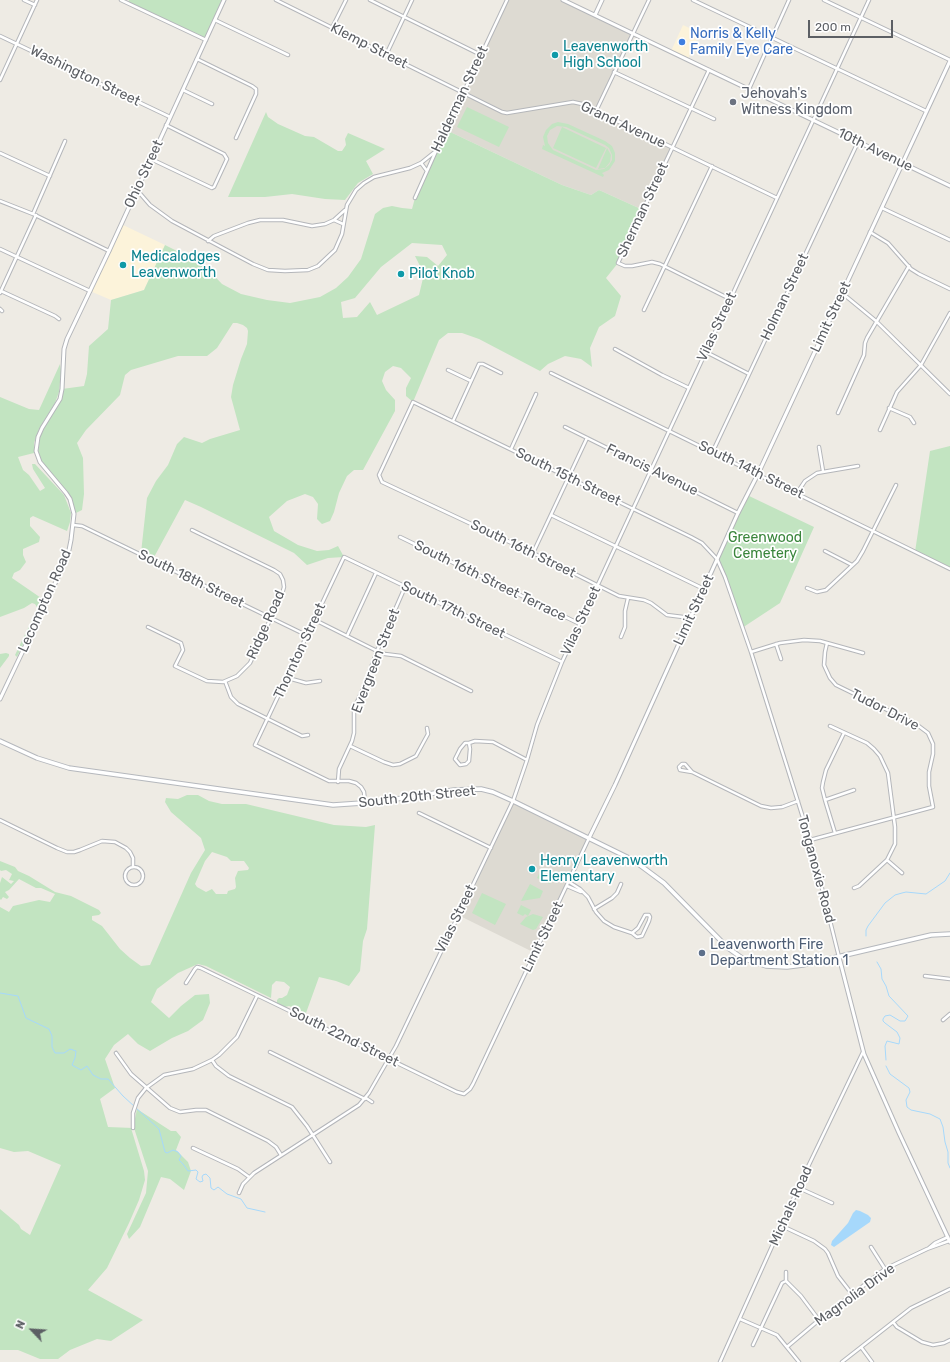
<!DOCTYPE html>
<style>
body{margin:0}
#map{position:relative;width:950px;height:1362px;overflow:hidden;background:#eeebe4;font-family:Rubik,sans-serif}
canvas{display:block}
.north{position:absolute;left:12px;top:1310px;width:40px;height:40px;-webkit-text-stroke:3px #fff;paint-order:stroke;rotate:295deg;font-size:11px;font-weight:700;line-height:16px;text-align:center;color:#5c5f64}
.north::after{content:'';display:block;margin:auto;width:14px;height:18px;background:#5c5f64;clip-path:polygon(50% 0,100% 100%,50% 72%,0 100%)}
.scale{position:absolute;left:808px;top:20px;width:85px;height:18px;box-sizing:border-box;border:2px solid #5c5f64;border-top:0;padding-left:5px;font-size:12px;line-height:14px;white-space:nowrap;color:#5c5f64;-webkit-text-stroke:3px #fff;paint-order:stroke}
</style>
<div id="map">
<canvas width="950" height="1362"></canvas>
<div class="north">N</div>
<div class="scale">200 m</div>
</div>
<script>
const context = document.querySelector('canvas').getContext('2d');
context.lineJoin = 'round';
function fill(path, color) {
  context.fillStyle = color;
  context.fill(path, 'evenodd');
}
function shape(rows) {
  const path = new Path2D();
  for (const r of rows) {
    if (r.length === 3) {
      path.moveTo(r[0] + r[2], r[1]);
      path.arc(r[0], r[1], r[2], 0, 2 * Math.PI);
      continue;
    }
    path.moveTo(r[0], r[1]);
    for (let i = 2; i < r.length; i += 2) path.lineTo(r[i], r[i + 1]);
  }
  return path;
}
function trace(path, color, width, dash) {
  context.strokeStyle = color;
  context.lineWidth = width;
  context.lineCap = dash ? 'butt' : 'round';
  context.setLineDash(dash || []);
  context.stroke(path);
}
function label(font, color, halo, rows, align = 'center') {
  context.font = font + ' Rubik,sans-serif';
  context.lineWidth = 3.5;
  context.setLineDash([]);
  context.textBaseline = 'middle';
  context.strokeStyle = halo;
  context.fillStyle = color;
  for (const [text, x, y, turn = 0] of rows) {
    context.save();
    context.translate(x, y);
    context.rotate((+turn || 0) * Math.PI / 180);
    context.textAlign = isNaN(turn) ? turn : align;
    if (halo) context.strokeText(text, 0, 0);
    context.fillText(text, 0, 0);
    context.restore();
  }
}
fill(shape([
 [683,25,700,33,688,59,671,51],
 [121,224,165,245,144,290,111,300,90,291]
]), '#fcf3da');
fill(shape([
 [508,0,560,0,634,33,596,111,672,148,643,210,599,190,591,195,562,185,446,130],
 [513,801,589,838,535,953,458,915]
]), '#dddad2');
fill(shape([
 [129,0,224,0,206,40,128,3],
 [467,107,509,127,499,147,457,127],
 [266,112,268,117,278,124,305,136,314,137,338,151,342,151,346,145,345,139,348,133,385,149,366,161,373,174,358,183,345,200,325,199,292,194,265,197,228,197],
 [558,122,568,124,605,141,612,146,615,153,615,161,609,170,602,173,604,175,603,177,542,149,543,145,545,146,543,137,546,130,552,124],
 [557,126,566,127,605,145,609,148,612,155,612,160,609,165,604,169,596,170,553,150,548,143,547,136,550,130],
 [562,127,606,148,596,168,553,148],
 [446,130,562,185,591,195,599,190,643,210,618,263,606,278,621,296,615,316,599,327,590,348,592,367,581,359,565,356,548,364,540,371,479,339,462,333,448,333,439,340,413,402,406,396,406,388,411,378,401,368,393,366,385,372,382,381,386,390,395,400,395,411,363,470,354,470,347,476,339,493,334,512,330,521,322,524,317,519,318,504,313,497,305,494,287,501,269,517,274,531,298,545,317,551,329,550,338,546,344,557,328,558,307,565,294,553,201,507,185,500,153,559,141,553,147,498,156,481,168,465,177,444,184,437,202,443,210,439,240,430,231,397,233,385,241,359,247,344,248,331,247,328,243,325,237,323,233,323,217,348,207,356,178,356,131,370,125,375,120,395,86,430,77,443,83,458,84,494,82,510,74,514,70,499,43,467,36,451,38,437,60,399,62,389,84,386,87,374,89,346,108,329,111,300,144,290,165,245,203,264,222,284,241,294,267,300,290,303,320,297,336,288,348,277,361,259,375,214,383,208,392,206,402,208,412,209,415,198],
 [412,243,442,245,447,255,438,266,427,257,415,256,424,274,419,295,377,315,370,302,357,317,343,318,341,302,355,298,381,267],
 [607,148,611,155,610,162,605,168,598,169],
 [60,364,61,372,59,392,55,403,39,429,34,443,34,453,18,457,23,470,29,475,40,491,45,488,33,469,32,464,35,464,64,495,71,513,70,522,67,531,33,516,30,518,30,526,40,537,39,542,23,549,23,555,26,562,20,570,14,573,12,578,44,600,17,657,15,655,37,610,37,607,35,604,32,603,24,608,0,617,0,397,29,409,39,410],
 [950,446,950,568,915,552,930,451],
 [747,495,814,527,780,603,742,628,717,559],
 [6,653,9,654,9,656,0,668,0,654],
 [187,795,198,795,209,801,222,804,246,804,334,825,366,827,375,825,367,929,363,941,360,971,349,986,336,981,319,977,306,1013,289,1006,285,1007,277,1003,277,1000,279,998,282,998,287,995,290,987,284,982,276,981,272,985,271,998,206,966,198,964,178,973,157,989,151,1002,169,1018,181,1006,195,995,209,994,210,1003,203,1020,188,1031,172,1038,150,1051,138,1044,128,1034,114,1045,105,1059,115,1088,100,1099,108,1127,133,1128,137,1109,171,1131,176,1131,181,1137,176,1150,188,1162,191,1171,184,1190,170,1179,161,1177,140,1227,129,1239,127,1234,146,1193,148,1171,134,1128,131,1128,144,1171,145,1180,139,1200,129,1223,107,1268,88,1290,143,1320,111,1341,97,1339,70,1350,58,1359,40,1359,18,1350,0,1350,0,1209,19,1225,21,1229,30,1235,61,1165,28,1151,14,1152,0,1148,0,907,9,912,13,906,39,900,50,902,55,894,41,888,36,888,19,879,9,890,5,892,9,897,7,899,3,897,1,900,0,899,0,883,2,877,11,884,14,881,9,880,12,874,6,870,1,871,0,870,0,861,15,867,18,871,29,876,55,892,71,896,99,910,101,913,99,915,92,916,92,920,102,926,120,949,130,958,141,966,150,965,191,873,205,850,201,838,171,812,165,802,166,798,178,799],
 [212,852,227,857,231,861,244,861,249,868,248,870,238,871,235,878,236,887,235,889,228,891,227,894,216,894,212,889,206,892,197,887,195,884,205,861],
 [542,868,555,874,550,884,537,878],
 [530,884,543,891,540,898,521,901],
 [482,893,506,904,495,925,472,913],
 [521,905,531,910,528,916,525,914,523,916,517,913],
 [533,914,543,917,536,929,533,930,520,924,526,917]
]), '#c2e4c1');
fill(shape([
 [856,1210,860,1211,868,1215,871,1218,870,1222,834,1247,831,1245,832,1241,848,1223,853,1213]
]), '#a6d8fb');
trace(shape([
 [866,936,866,930,868,926,885,903,895,895,902,893,906,892,926,894,945,881,950,873],
 [877,962,881,969,882,979,886,986,889,996,908,1016,905,1021,900,1021,890,1015,885,1016,883,1019,883,1021,885,1023,897,1032,900,1038,899,1044,887,1041,885,1046,886,1060],
 [0,993,18,996,26,1018,49,1029,52,1036,52,1047,55,1053,64,1053,70,1049,76,1051,75,1058,72,1065,81,1070,87,1066,93,1075,101,1079,108,1079,123,1096,159,1129,165,1152,167,1153,173,1150,178,1152,181,1156,179,1160,183,1164,188,1171,196,1170,198,1172,196,1179,200,1182,203,1181,202,1177,203,1175,206,1174,210,1178,211,1188,214,1190,218,1187,227,1194,241,1199,247,1208,265,1212],
 [886,1066,890,1074,909,1088,910,1092,906,1100,907,1107,911,1110,930,1114,940,1119,943,1127,945,1142,948,1152,948,1163,950,1168]
]), '#a6d8fb', 1);
const minor = shape([
 [24,0,35,5],
 [121,0,206,40],
 [276,0,502,112,507,113,573,102,582,104,777,198],
 [370,0,481,55],
 [693,0,926,111],
 [824,0,950,60],
 [215,20,288,55],
 [332,28,346,0],
 [0,36,170,117],
 [386,55,412,0],
 [197,59,252,86,256,89,256,94,236,138],
 [709,70,618,263,625,266,632,266,652,262,660,264,730,299],
 [614,72,714,119],
 [0,80,37,0],
 [749,89,789,0],
 [183,90,212,104],
 [596,111,649,0],
 [0,153,50,176],
 [151,159,212,188,214,187,227,159,224,154,166,125],
 [421,163,427,171],
 [137,190,150,205,172,221,253,264,268,270,285,271,308,270,318,266,335,250,342,234,347,205,356,190,364,183,374,177,410,168,421,163,436,151],
 [415,198,436,151,507,0],
 [0,201,33,214,109,251],
 [882,208,950,240],
 [33,214,65,141],
 [334,220,343,224],
 [870,232,888,243,911,269,919,274,950,289],
 [208,241,214,236,248,223,260,220,283,220,312,226,325,224,334,220,345,210],
 [0,249,90,291],
 [1,291,55,316,59,319],
 [0,293,36,215],
 [842,293,876,321,950,394],
 [0,309,2,311],
 [644,310,712,166],
 [615,349,662,375,689,388],
 [706,352,749,374],
 [448,370,471,381],
 [551,373,950,569],
 [889,408,910,417,914,423],
 [838,413,864,355,865,343,867,338,909,266],
 [453,421,479,364,483,364,501,373],
 [565,427,738,513],
 [880,430,897,392,921,365,950,313],
 [819,447,823,471],
 [511,449,536,394],
 [713,451,858,142],
 [797,493,805,481,817,473,858,466],
 [551,515,704,589],
 [73,525,82,526,308,636],
 [400,537,580,624],
 [825,551,852,565],
 [533,553,587,438],
 [807,588,817,592,826,590,857,561,863,551,896,485],
 [315,620,377,651,385,654,401,656,471,691],
 [690,620,683,617,667,615,651,603,644,600,619,596,533,553,382,482,379,475,413,402,691,537,702,543,717,559,725,577,751,652,810,840,839,957],
 [148,627,181,643,183,650,175,666,207,681,223,682,237,676,250,663,282,594,284,587,283,580,280,574,274,570,192,530],
 [347,636,376,573],
 [621,637,625,627,625,611,628,598],
 [776,644,781,659],
 [751,652,780,643,804,640,820,641,863,653],
 [288,678,306,683,320,681],
 [225,681,231,697,238,704,302,736,308,735],
 [830,726,867,743,874,749,880,756,888,773,895,827,895,844,887,860,859,886,854,888],
 [469,743,470,749,469,761,466,764,460,765,455,759,460,749,465,743,469,743,475,741,493,742,527,760],
 [350,746,384,762,393,765,400,764,416,756,428,734,427,728],
 [692,772,680,770,679,767,682,764,685,764,692,772,761,806,771,808,782,807,798,801],
 [338,782,339,769,352,741,354,733,354,709,365,684,377,651,405,587],
 [825,800,854,790],
 [365,803,364,792,361,787,356,783,349,781,329,781,255,745,344,557,562,662],
 [419,813,491,848],
 [0,820,57,848,67,852,74,852,80,850,102,841,115,842,126,848,130,852,133,858,133,867],
 [835,833,825,800,822,788,823,782,826,770,844,733],
 [810,840,933,807,929,786,929,772,933,754,933,744,928,733,916,724,836,685,830,678,824,665,825,652,827,643],
 [887,860,902,873],
 [134,876,9],
 [569,882,580,889,588,897,596,912,604,921,614,927,632,933,637,937,642,936,649,921,650,917,649,915,645,915,638,928,632,933],
 [567,886,581,892],
 [594,909,612,898,617,893,621,884],
 [925,976,950,979],
 [186,983,195,969,197,967,201,968,457,1092,464,1094,470,1089,473,1084,589,838],
 [943,1020,950,1014],
 [270,1052,365,1099],
 [116,1053,131,1074,170,1108,180,1112,196,1110,206,1110,268,1141,276,1147,281,1155],
 [212,1060,216,1066,229,1076,292,1107,307,1126,330,1162],
 [366,1098,372,1102],
 [133,1128,133,1113,138,1098,146,1088,164,1075,193,1069,212,1060,219,1055,237,1037,257,996],
 [193,1148,238,1169,249,1177],
 [799,1188,832,1203],
 [239,1193,243,1184,254,1173,359,1105,369,1093,396,1046,513,801,527,760,537,725,562,662,869,0],
 [782,1226,814,1241,825,1249,828,1253,838,1276,852,1294],
 [871,1247,885,1269],
 [929,1248,935,1243,948,1237],
 [786,1272,786,1281,801,1296,819,1320],
 [740,1319,777,1335,799,1362],
 [893,1322,897,1327,922,1342,933,1345,944,1343,950,1340],
 [753,1345,782,1283,786,1281],
 [787,1347,819,1320,885,1269,927,1249,949,1241],
 [861,1347,872,1362],
 [720,1362,805,1173,863,1052],
 [842,1362,911,1308,950,1289]
]);
const tertiary = shape([
 [563,0,950,186],
 [595,15,602,0],
 [0,699,60,573,69,550,71,540,74,514,70,499,66,493,40,462,36,451,38,437,42,428,60,399,62,389,64,349,67,339,109,251,224,0],
 [589,838,615,785,738,513,758,474,950,61],
 [839,957,864,1054,899,1133,950,1242]
]);
const secondary = shape([
 [0,741,37,758,69,768,333,805,377,802,454,790,481,789,493,792,513,801,633,860,664,883,728,948,742,958,766,966,787,967,803,965,931,935,950,934]
]);
trace(minor, '#b4b6ba', 4.5);
trace(tertiary, '#b4b6ba', 5);
trace(secondary, '#b5b8bd', 5.5);
trace(minor, '#fff', 2.5);
trace(tertiary, '#fff', 3);
trace(secondary, '#fff', 3.5);
for (const [x, y, r, color] of [
 [682,42,4,"#3f7fe0"],
 [555,55,4,"#0f9aa8"],
 [733,102,4,"#6b7280"],
 [123,265,4,"#0f9aa8"],
 [401,274,4,"#0f9aa8"],
 [532,869,4,"#0f9aa8"],
 [702,953,4,"#5c6f8a"]
]) {
  const dot = new Path2D();
  dot.arc(x, y, r, 0, 2 * Math.PI);
  context.fillStyle = color;
  context.fill(dot);
  trace(dot, '#fff', 1.5);
}
label('14px', '#366cbe', '#fff', [
 ["Norris & Kelly",690,34],
 ["Family Eye Care",690,50]
], 'left');
label('14px', '#5c5f64', '#fff', [
 ["Klemp Street",369,46,27],
 ["Washington Street",85,76,26],
 ["Halderman Street",460,99,-65],
 ["Grand Avenue",623,125,25],
 ["10th Avenue",875,150,26],
 ["Ohio Street",144,174,-65],
 ["Sherman Street",643,210,-65],
 ["Holman Street",785,297,-65],
 ["Limit Street",831,317,-65],
 ["Vilas Street",717,327,-65],
 ["Francis Avenue",652,470,26],
 ["South 14th Street",751,470,26],
 ["South 15th Street",568,477,26],
 ["South 16th Street",523,549,26],
 ["South 18th Street",191,579,26],
 ["South 16th Street Terrace",490,581,26],
 ["Lecompton Road",45,601,-66],
 ["South 17th Street",453,610,26],
 ["Limit Street",694,610,-65],
 ["Vilas Street",581,621,-65],
 ["Ridge Road",266,625,-66],
 ["Thornton Street",300,651,-65],
 ["Evergreen Street",376,661,-69],
 ["Tudor Drive",885,710,27],
 ["South 20th Street",417,797,-6],
 ["Tonganoxie Road",816,869,75],
 ["Vilas Street",456,919,-64],
 ["Limit Street",543,937,-64],
 ["South 22nd Street",344,1037,26],
 ["Michals Road",791,1206,-66],
 ["Magnolia Drive",855,1295,-36]
]);
label('14px', '#0d838f', '#fff', [
 ["Leavenworth",563,47],
 ["High School",563,63],
 ["Medicalodges",131,257],
 ["Leavenworth",131,273],
 ["Pilot Knob",409,274],
 ["Henry Leavenworth",540,861],
 ["Elementary",540,877]
], 'left');
label('14px', '#5b616d', '#fff', [
 ["Jehovah's",741,94],
 ["Witness Kingdom",741,110]
], 'left');
label('14px', '#39853b', '#fff', [
 ["Greenwood",765,538],
 ["Cemetery",765,554]
]);
label('14px', '#4e5e75', '#fff', [
 ["Leavenworth Fire",710,945],
 ["Department Station 1",710,961]
], 'left');
</script>
